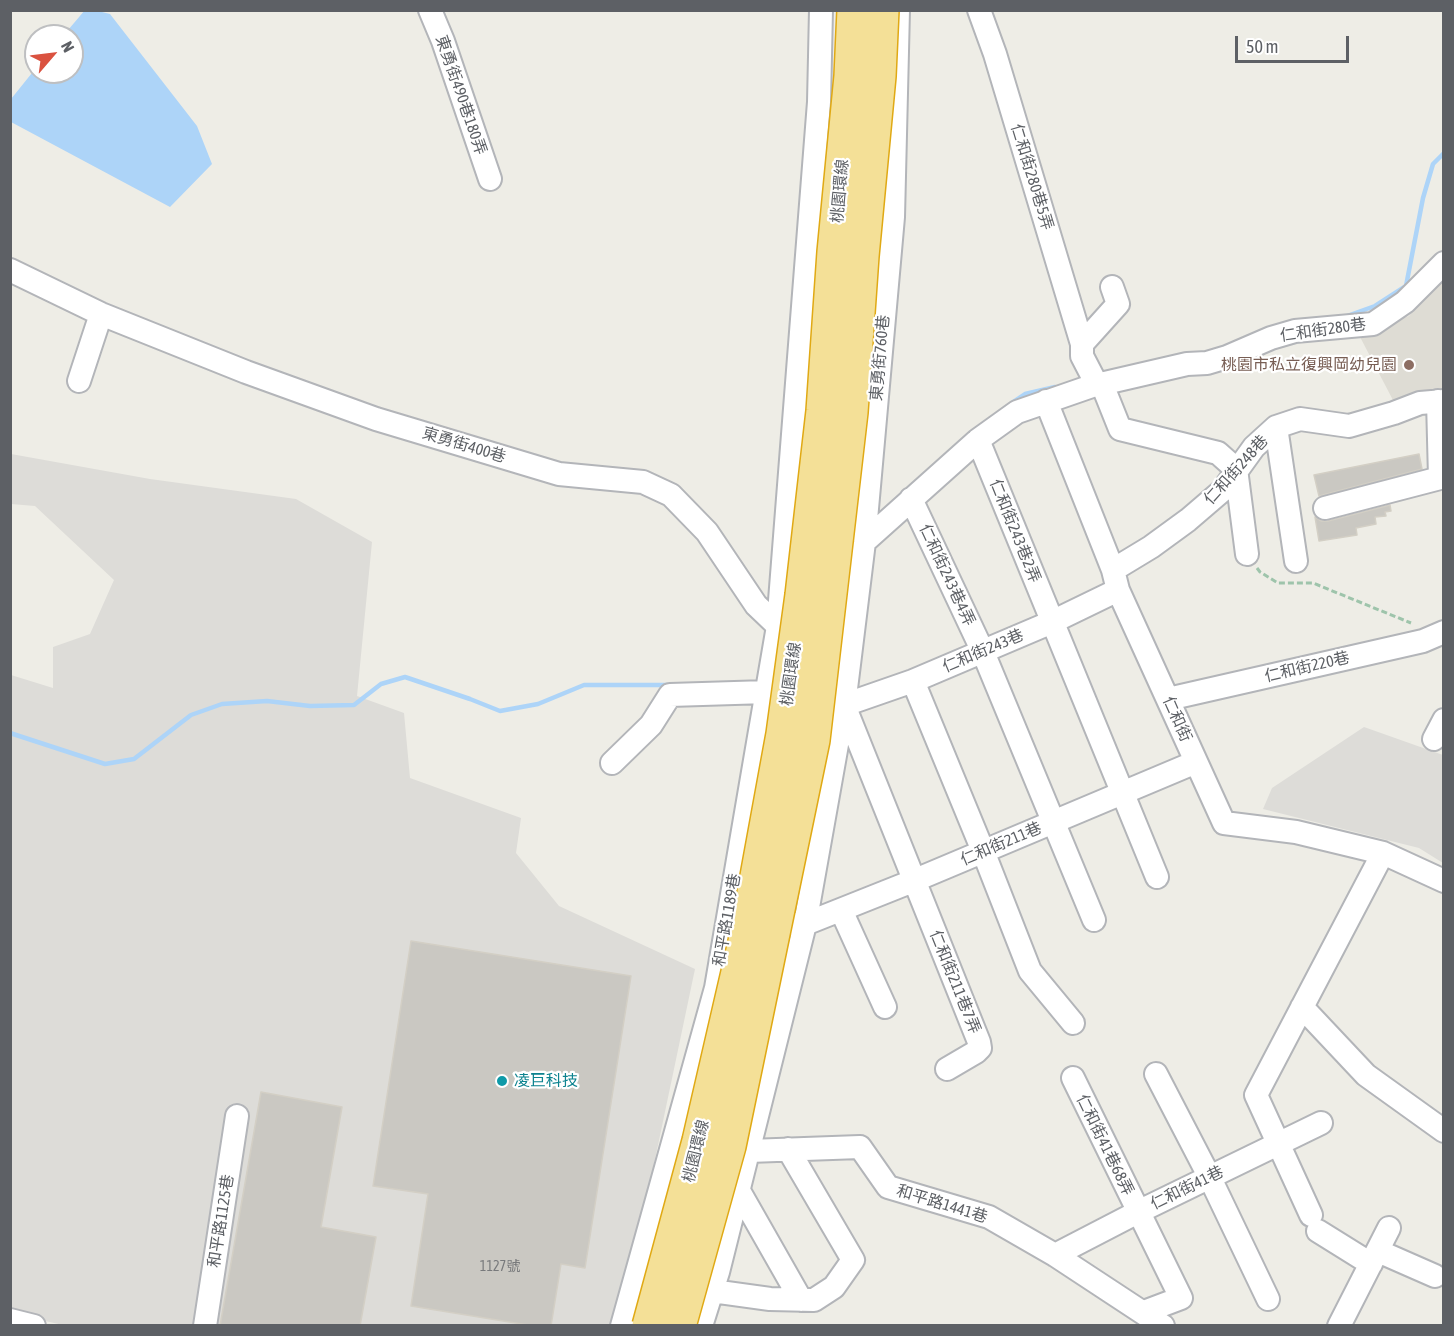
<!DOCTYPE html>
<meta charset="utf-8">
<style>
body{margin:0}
#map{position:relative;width:1454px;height:1336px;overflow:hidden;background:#eeede6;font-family:"Asap Condensed",sans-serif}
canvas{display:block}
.frame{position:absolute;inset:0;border:12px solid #5d6065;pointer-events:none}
.north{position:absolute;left:24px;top:24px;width:60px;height:60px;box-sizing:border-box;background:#fff;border:2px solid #bebfc1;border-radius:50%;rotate:62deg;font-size:16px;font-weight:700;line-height:24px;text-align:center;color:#5d6065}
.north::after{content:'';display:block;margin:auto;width:21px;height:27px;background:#da5240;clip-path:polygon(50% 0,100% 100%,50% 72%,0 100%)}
.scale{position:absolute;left:1235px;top:36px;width:114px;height:27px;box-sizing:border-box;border:3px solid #5d6065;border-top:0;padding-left:8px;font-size:18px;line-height:21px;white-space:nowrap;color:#5d6065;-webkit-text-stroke:4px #fff;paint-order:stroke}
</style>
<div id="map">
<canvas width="1454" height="1336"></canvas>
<div class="frame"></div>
<div class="north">N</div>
<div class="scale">50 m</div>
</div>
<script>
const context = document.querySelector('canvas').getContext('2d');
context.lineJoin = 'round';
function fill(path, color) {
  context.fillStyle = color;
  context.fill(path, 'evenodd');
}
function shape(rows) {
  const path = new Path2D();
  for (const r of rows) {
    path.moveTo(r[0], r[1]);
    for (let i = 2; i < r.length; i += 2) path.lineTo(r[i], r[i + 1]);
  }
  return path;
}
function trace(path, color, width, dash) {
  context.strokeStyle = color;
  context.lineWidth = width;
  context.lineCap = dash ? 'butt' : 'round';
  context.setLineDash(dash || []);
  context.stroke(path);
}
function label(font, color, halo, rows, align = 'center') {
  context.font = font + ' "Asap Condensed","Noto Sans TC",sans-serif';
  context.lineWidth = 4.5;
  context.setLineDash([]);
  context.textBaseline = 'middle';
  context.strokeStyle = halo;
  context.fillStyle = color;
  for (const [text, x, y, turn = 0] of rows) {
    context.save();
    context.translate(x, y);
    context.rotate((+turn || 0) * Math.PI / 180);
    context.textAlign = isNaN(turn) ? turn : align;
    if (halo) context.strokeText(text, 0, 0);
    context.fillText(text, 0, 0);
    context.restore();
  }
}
fill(shape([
 [11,454,150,479,296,499,372,542,357,696,404,713,410,778,521,818,516,853,559,906,695,969,620,1326,67,1326,11,1313,11,675,53,688,53,647,90,634,114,580,35,506,11,504],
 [1364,727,1443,755,1443,863,1419,848,1263,809,1272,788]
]), '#dddcd8');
fill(shape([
 [1443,271,1443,394,1395,404,1359,335,1409,316]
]), '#dedcd4');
fill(shape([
 [85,10,98,11,110,14,197,126,212,164,170,207,11,122,11,99,36,68,36,72,72,72,72,36,63,36]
]), '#add4f8');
trace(shape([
 [1347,316,1375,306,1406,286,1423,198,1433,164,1444,153],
 [1013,402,1025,394,1055,387],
 [10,733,105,764,134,759,191,715,222,704,267,701,310,706,354,705,381,684,405,677,470,699,500,711,538,704,584,685,671,685]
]), '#add4f8', 4.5);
const building = shape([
 [1419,454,1422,469,1319,496,1314,475,1419,454],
 [1390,505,1391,511,1385,512,1386,516,1375,517,1376,524,1356,528,1357,535,1319,541,1315,517,1321,521,1328,521,1390,505],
 [411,941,631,976,585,1268,561,1264,551,1326,534,1326,411,1306,428,1194,373,1186,411,941],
 [261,1092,342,1107,321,1227,376,1237,360,1326,220,1326,261,1092]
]);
fill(building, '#cac8c2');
trace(building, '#d3cfc5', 1.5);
const minor = shape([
 [430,10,443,41,490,179],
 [979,10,995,54,1082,344],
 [10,270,101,314,246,372,376,419,559,474,643,482,671,495,707,532,756,605,778,626,844,705,979,1042,980,1048,976,1052,947,1069],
 [79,381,101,314],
 [1102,384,1120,429,1218,453,1236,469,1247,554],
 [1097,385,1082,356,1082,344,1118,304,1112,287],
 [1046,401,1113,570,1118,590,1224,823,1296,832,1383,853,1444,881],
 [1438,401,1440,478],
 [1276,427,1296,561],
 [978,440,1157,877],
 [911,499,983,652,1094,920],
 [1325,508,1444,477],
 [864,542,978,440,1017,412,1092,386,1187,364,1207,363,1227,357,1271,338,1295,331,1373,324,1405,302,1444,263],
 [1113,570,1151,547,1188,520,1223,490,1254,447,1276,427,1300,419,1349,426,1394,413,1420,403,1444,401],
 [913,681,983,851,1030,971,1073,1023],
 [1168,699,1423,641,1444,632],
 [831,703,844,705,913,681,1052,622,1118,590],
 [1434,739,1444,720],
 [612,763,651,725,670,695,767,692,781,694],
 [841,910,885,1007],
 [795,924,805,924,913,881,1196,762],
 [1302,1007,1366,1075,1444,1131],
 [1156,1074,1210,1178,1268,1299],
 [1073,1078,1181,1298,1144,1312],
 [749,1151,860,1147,888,1187,989,1217,1055,1255,1163,1326],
 [739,1191,801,1300],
 [1311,1215,1256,1095,1383,853],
 [1318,1231,1371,1264],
 [1378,1251,1435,1276],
 [1055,1255,1138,1212,1321,1123],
 [712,1291,770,1299,814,1300,834,1287,853,1260,788,1149],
 [10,1320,34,1326],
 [205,1326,237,1116],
 [622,1326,716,988,778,626,819,102,821,10],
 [701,1326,718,1272,805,924,844,705,864,542,893,217,898,10],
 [1339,1326,1389,1228]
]);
trace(minor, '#b3b5b9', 26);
trace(shape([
 [1257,568,1260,572,1278,583,1313,583,1411,623]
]), '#9ec4ab', 3, [6, 3]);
trace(minor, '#fff', 22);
const highwayBridge = shape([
 [649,1326,699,1141,745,942,783,734,802,595,823,411,834,252,851,76,854,10],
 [679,1326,729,1146,813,740,851,412,862,256,879,76,882,10]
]);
trace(highwayBridge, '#e0a914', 36, []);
trace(highwayBridge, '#f4e097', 33);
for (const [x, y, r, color] of [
 [1409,365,6,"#8d6e63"],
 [502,1081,6,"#0f9aa8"]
]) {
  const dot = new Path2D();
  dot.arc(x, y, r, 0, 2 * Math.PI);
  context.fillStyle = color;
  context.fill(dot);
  trace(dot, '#fff', 2);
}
label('14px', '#787a7c', null, [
 ["1127號",500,1267]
]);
label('16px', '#5d6065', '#fff', [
 ["東勇街490巷180弄",461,95,71],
 ["仁和街280巷5弄",1032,177,73],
 ["桃園環線",840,191,-85],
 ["仁和街280巷",1323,330,-8],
 ["東勇街760巷",880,358,-85],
 ["東勇街400巷",464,445,17],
 ["仁和街248巷",1236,470,-48],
 ["仁和街243巷2弄",1015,531,68],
 ["仁和街243巷4弄",947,575,65],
 ["仁和街243巷",983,651,-23],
 ["仁和街220巷",1307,667,-13],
 ["桃園環線",791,674,-82],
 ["仁和街",1177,719,66],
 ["仁和街211巷",1001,844,-23],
 ["和平路1189巷",727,920,-80],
 ["仁和街211巷7弄",955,982,68],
 ["仁和街41巷68弄",1105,1145,64],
 ["桃園環線",696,1151,-76],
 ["仁和街41巷",1187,1188,-26],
 ["和平路1441巷",942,1204,17],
 ["和平路1125巷",221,1221,-81]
]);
label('16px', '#785e54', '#fff', [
 ["桃園市私立復興岡幼兒園",1397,365]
], 'right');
label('16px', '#0d838f', '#fff', [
 ["凌巨科技",514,1081]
], 'left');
</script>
